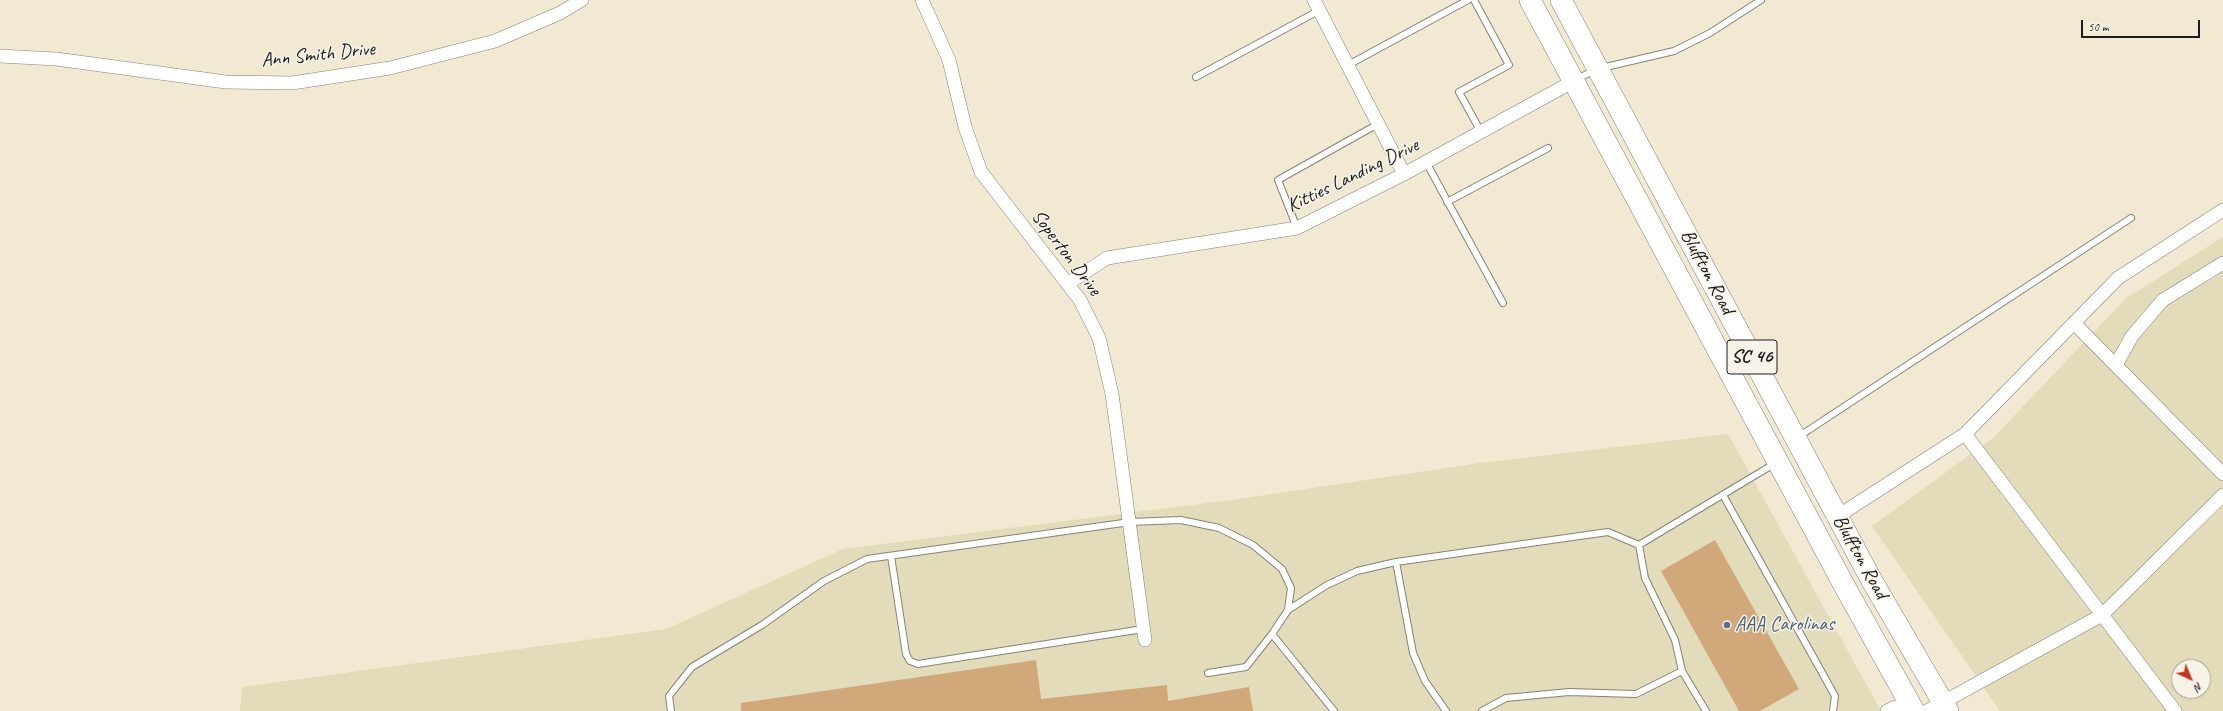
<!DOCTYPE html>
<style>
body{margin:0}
#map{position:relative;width:2223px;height:711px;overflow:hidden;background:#f1e9d2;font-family:Caveat,sans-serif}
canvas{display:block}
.north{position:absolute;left:2171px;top:659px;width:40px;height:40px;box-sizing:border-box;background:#f7f3e8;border:1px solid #9f9d96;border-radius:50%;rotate:136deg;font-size:11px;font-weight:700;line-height:16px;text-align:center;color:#1c1c1c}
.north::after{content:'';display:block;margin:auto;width:14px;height:18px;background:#c8321e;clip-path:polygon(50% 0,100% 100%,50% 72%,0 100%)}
.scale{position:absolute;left:2081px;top:20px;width:119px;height:18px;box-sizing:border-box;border:2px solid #1c1c1c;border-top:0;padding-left:5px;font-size:12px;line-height:14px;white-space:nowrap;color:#1c1c1c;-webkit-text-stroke:3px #f7f3e8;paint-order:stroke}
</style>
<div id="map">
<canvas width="2223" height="711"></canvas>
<div class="north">N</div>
<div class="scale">50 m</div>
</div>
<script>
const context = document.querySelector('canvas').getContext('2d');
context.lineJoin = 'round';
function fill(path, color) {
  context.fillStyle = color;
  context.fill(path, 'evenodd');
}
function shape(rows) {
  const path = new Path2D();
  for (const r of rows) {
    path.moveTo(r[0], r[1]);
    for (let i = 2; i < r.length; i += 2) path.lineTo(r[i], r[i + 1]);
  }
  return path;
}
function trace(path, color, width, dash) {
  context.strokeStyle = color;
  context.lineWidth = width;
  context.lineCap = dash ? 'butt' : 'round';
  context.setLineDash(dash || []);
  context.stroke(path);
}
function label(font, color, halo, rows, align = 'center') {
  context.font = font + ' Caveat,sans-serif';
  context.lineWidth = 3;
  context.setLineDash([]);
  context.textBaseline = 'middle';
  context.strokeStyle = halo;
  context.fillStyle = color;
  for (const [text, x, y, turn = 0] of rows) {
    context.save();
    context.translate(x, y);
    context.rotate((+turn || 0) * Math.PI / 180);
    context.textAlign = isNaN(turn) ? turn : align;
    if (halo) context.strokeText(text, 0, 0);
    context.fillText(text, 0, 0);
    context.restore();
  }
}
fill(shape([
 [2223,237,2223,711,2000,711,1872,526,1993,438,2125,299],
 [2179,667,2203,667,2203,691,2179,691],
 [1728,434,1881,711,240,711,242,687,666,629,843,549,1232,500,1480,463]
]), '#e2dcba');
fill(shape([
 [1715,540,1799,689,1760,711,1739,711,1661,571],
 [1036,660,1041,699,1167,685,1168,701,1249,687,1253,711,741,711,741,703]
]), '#d1a87a');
const lane = shape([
 [1474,0,1509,65,1459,92,1481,132],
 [1348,65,1468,0],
 [1196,77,1320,10],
 [1577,79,1597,69,1674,51,1710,33,1761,0],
 [1426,162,1503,303],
 [1447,202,1548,148],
 [1297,228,1278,180,1378,124],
 [1798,437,2131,218],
 [1723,495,1835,696,1833,711],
 [1639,545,1645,578,1675,640,1682,671],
 [891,556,906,654,910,661,918,664,1143,629],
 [1396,562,1413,653,1425,681,1446,711],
 [1288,610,1327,585,1357,571,1396,562,1608,532,1639,545,1774,464],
 [1208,673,1246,667,1272,634],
 [671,711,669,696,692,667,762,625,824,581,867,559,1130,522,1181,520,1219,528,1253,545,1282,569,1291,588,1288,610,1272,634,1334,711],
 [1482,711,1506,698,1569,692,1636,694,1682,671,1706,711]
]);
const street = shape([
 [922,0,949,60,965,127,981,172,1080,300,1099,338,1112,394,1145,640],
 [1314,0,1404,174],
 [0,56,56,59,226,82,292,83,390,68,495,41,560,13,582,0],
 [1067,284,1107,258,1297,228,1404,174,1574,81],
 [2074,323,2223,474],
 [2116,365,2132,336,2163,300,2223,263],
 [1965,434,2175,711],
 [1838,516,1965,434,2118,278,2223,210],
 [1887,711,1895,707,1905,711],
 [1927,711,2102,615,2223,495]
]);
const primary = shape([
 [1530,0,1845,587,1914,711],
 [1561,0,1872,581,1948,711]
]);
trace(lane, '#868277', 8);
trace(street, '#868277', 14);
trace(primary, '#868277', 22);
trace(lane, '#fff', 6);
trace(street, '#fff', 13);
trace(primary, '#fff', 21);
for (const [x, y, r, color] of [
 [1727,625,4,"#5c6f8a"]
]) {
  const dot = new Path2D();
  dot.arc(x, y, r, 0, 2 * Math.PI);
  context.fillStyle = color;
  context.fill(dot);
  trace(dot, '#f7f3e8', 1.5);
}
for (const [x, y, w] of [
 [1752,357,50]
]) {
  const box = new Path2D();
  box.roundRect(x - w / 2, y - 17, w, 34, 3);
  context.fillStyle = '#f7f3e8';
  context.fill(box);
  trace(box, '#1c1c1c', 1);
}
label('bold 19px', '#1c1c1c', null, [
 ["SC 46",1752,357]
]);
label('20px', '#1c1c1c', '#f7f3e8', [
 ["Ann Smith Drive",318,55,-6],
 ["Kitties Landing Drive",1353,176,-26],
 ["Soperton Drive",1066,253,53],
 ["Bluffton Road",1707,272,62],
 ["Bluffton Road",1860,557,61]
]);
label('20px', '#4e5e75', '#f7f3e8', [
 ["AAA Carolinas",1735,625]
], 'left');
</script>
